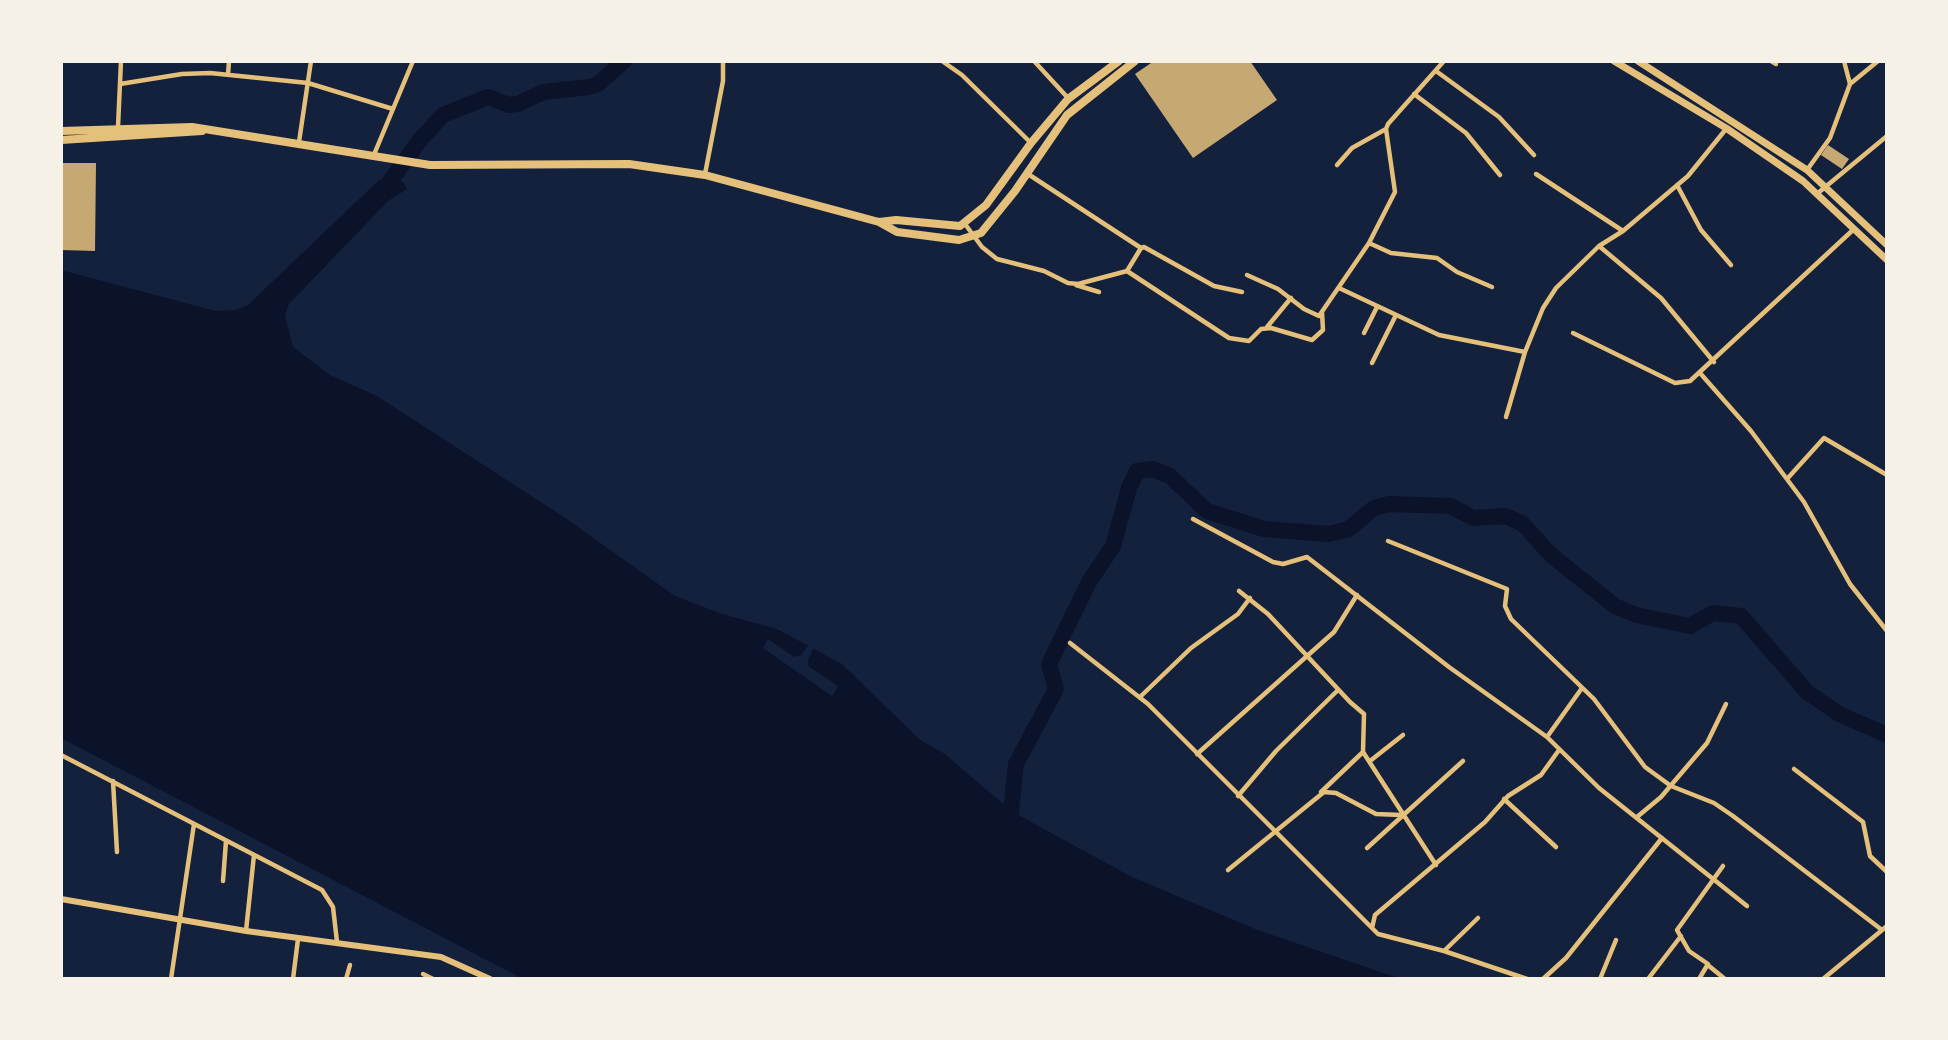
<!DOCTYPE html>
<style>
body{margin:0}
#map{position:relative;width:1948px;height:1040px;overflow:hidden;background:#14213d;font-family:"Exo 2",sans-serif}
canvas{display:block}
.frame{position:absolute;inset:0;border:63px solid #f6f1e7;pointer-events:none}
</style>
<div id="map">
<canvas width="1948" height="1040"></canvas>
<div class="frame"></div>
</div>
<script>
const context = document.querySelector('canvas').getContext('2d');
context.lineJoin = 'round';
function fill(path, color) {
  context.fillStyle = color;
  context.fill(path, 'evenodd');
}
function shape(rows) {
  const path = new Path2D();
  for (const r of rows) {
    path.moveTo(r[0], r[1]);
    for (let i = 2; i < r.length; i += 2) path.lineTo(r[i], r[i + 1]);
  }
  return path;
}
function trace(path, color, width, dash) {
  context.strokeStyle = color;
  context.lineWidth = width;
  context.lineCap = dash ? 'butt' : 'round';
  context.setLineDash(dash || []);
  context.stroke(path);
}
fill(shape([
 [386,177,403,182,407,189,388,201,289,304,285,315,293,347,330,375,377,396,564,517,675,596,722,614,777,629,842,664,920,740,945,754,1011,811,1130,876,1255,929,1401,979,523,979,61,738,61,270,216,311,236,310,248,305,378,181]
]), '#0b132b');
fill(shape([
 [768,639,794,657,801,655,812,641,816,644,808,660,808,666,838,686,832,696,763,648]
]), '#14213d');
trace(shape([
 [381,194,420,140,443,115,488,97,509,105,518,104,543,92,589,87,598,84,624,61],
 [1009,830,1016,764,1056,689,1049,664,1089,582,1113,546,1129,488,1137,471,1153,469,1170,476,1207,511,1264,529,1329,534,1349,529,1374,508,1389,504,1451,506,1473,518,1506,516,1523,524,1551,555,1615,606,1636,615,1690,626,1713,613,1741,616,1807,692,1839,714,1887,735]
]), '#0b132b', 16);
fill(shape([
 [1154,61,1250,61,1277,100,1193,158,1135,74],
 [1828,145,1849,159,1842,169,1821,155],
 [61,163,96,163,95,251,61,250]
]), '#c6a872');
trace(shape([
 [942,61,962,75,1031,143],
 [1034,61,1068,98],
 [1771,61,1776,64],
 [1436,71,1499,117,1534,155],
 [228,75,229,61],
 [120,84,182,74,210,73,308,83,393,109],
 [1850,84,1878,61],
 [1414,94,1466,133,1500,175],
 [118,127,121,61],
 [299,142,311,61],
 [373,157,413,61],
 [1337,165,1352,148,1386,129],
 [1807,170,1830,138,1850,84,1844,61],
 [705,174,723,81,723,61],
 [1028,174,1141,248,1144,247,1214,286,1242,292],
 [1536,174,1623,231],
 [1677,185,1701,230,1731,265],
 [1818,193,1887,136],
 [965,224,982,247,997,259,1044,271,1068,283,1078,284,1127,271,1229,338,1249,341,1261,329,1271,328,1312,340,1323,330,1322,312],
 [1369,243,1391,253,1437,258,1457,272,1492,287],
 [1599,246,1661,298,1714,362],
 [1127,271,1141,248],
 [1247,275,1278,289,1304,309,1319,316,1369,243,1395,192,1386,129,1388,124,1444,61],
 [1076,285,1099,292],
 [1339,288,1439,335,1525,352],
 [1267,327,1291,298],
 [1364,333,1377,307],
 [1573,333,1675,383,1690,381,1854,229],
 [1372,363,1395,317],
 [1700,373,1751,431,1804,502,1850,584,1887,631],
 [1506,417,1525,352,1543,308,1556,288,1599,246,1623,231,1688,176,1726,129],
 [1787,479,1824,438,1887,475],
 [1193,519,1273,562,1283,564,1307,557,1449,667,1547,737,1599,788,1747,906],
 [1388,541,1507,589,1505,606,1511,619,1594,699,1645,767,1671,786,1714,803,1733,816,1882,930],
 [1239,591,1268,614,1350,702,1364,714,1363,752,1436,865],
 [1070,643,1148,704,1378,934,1444,951,1527,979],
 [1140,697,1191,648,1238,614,1250,598],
 [1547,737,1582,688],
 [1197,754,1334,632,1357,595],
 [61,755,322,890,333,907,337,942],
 [1370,761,1403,735],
 [1794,769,1863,822,1870,856,1887,872],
 [113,781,117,852],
 [1321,792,1363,752],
 [1238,796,1276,751,1338,690],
 [1504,799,1556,847],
 [1637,817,1661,797,1707,743,1726,704],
 [1367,848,1463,761],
 [1228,870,1324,792,1336,793,1376,814,1401,815],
 [223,881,226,841],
 [1372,928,1375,915,1485,822,1508,796,1541,775,1559,750],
 [246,931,254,855],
 [1444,951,1478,918],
 [1709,966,1725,979],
 [423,974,433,979],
 [171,979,194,824],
 [293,979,298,939],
 [346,979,350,965],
 [1543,979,1566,958,1662,838],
 [1600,979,1616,940],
 [1648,979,1681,936],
 [1699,979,1708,964,1689,951,1677,930,1723,866],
 [1823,979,1887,926]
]), '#e5c07b', 4.5);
trace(shape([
 [61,899,246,931,441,957,490,979]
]), '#e5c07b', 6);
trace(shape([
 [1614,61,1726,128,1803,181,1887,260],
 [1638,61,1807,170,1887,245]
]), '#e5c07b', 7);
trace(shape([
 [61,131,192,127,430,165,629,164,705,175,879,222,896,220,960,226,986,205,1031,143,1068,99,1119,61],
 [61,140,202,131],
 [879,222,897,232,959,240,981,233,1015,191,1067,115,1135,61]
]), '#e5c07b', 8);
</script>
